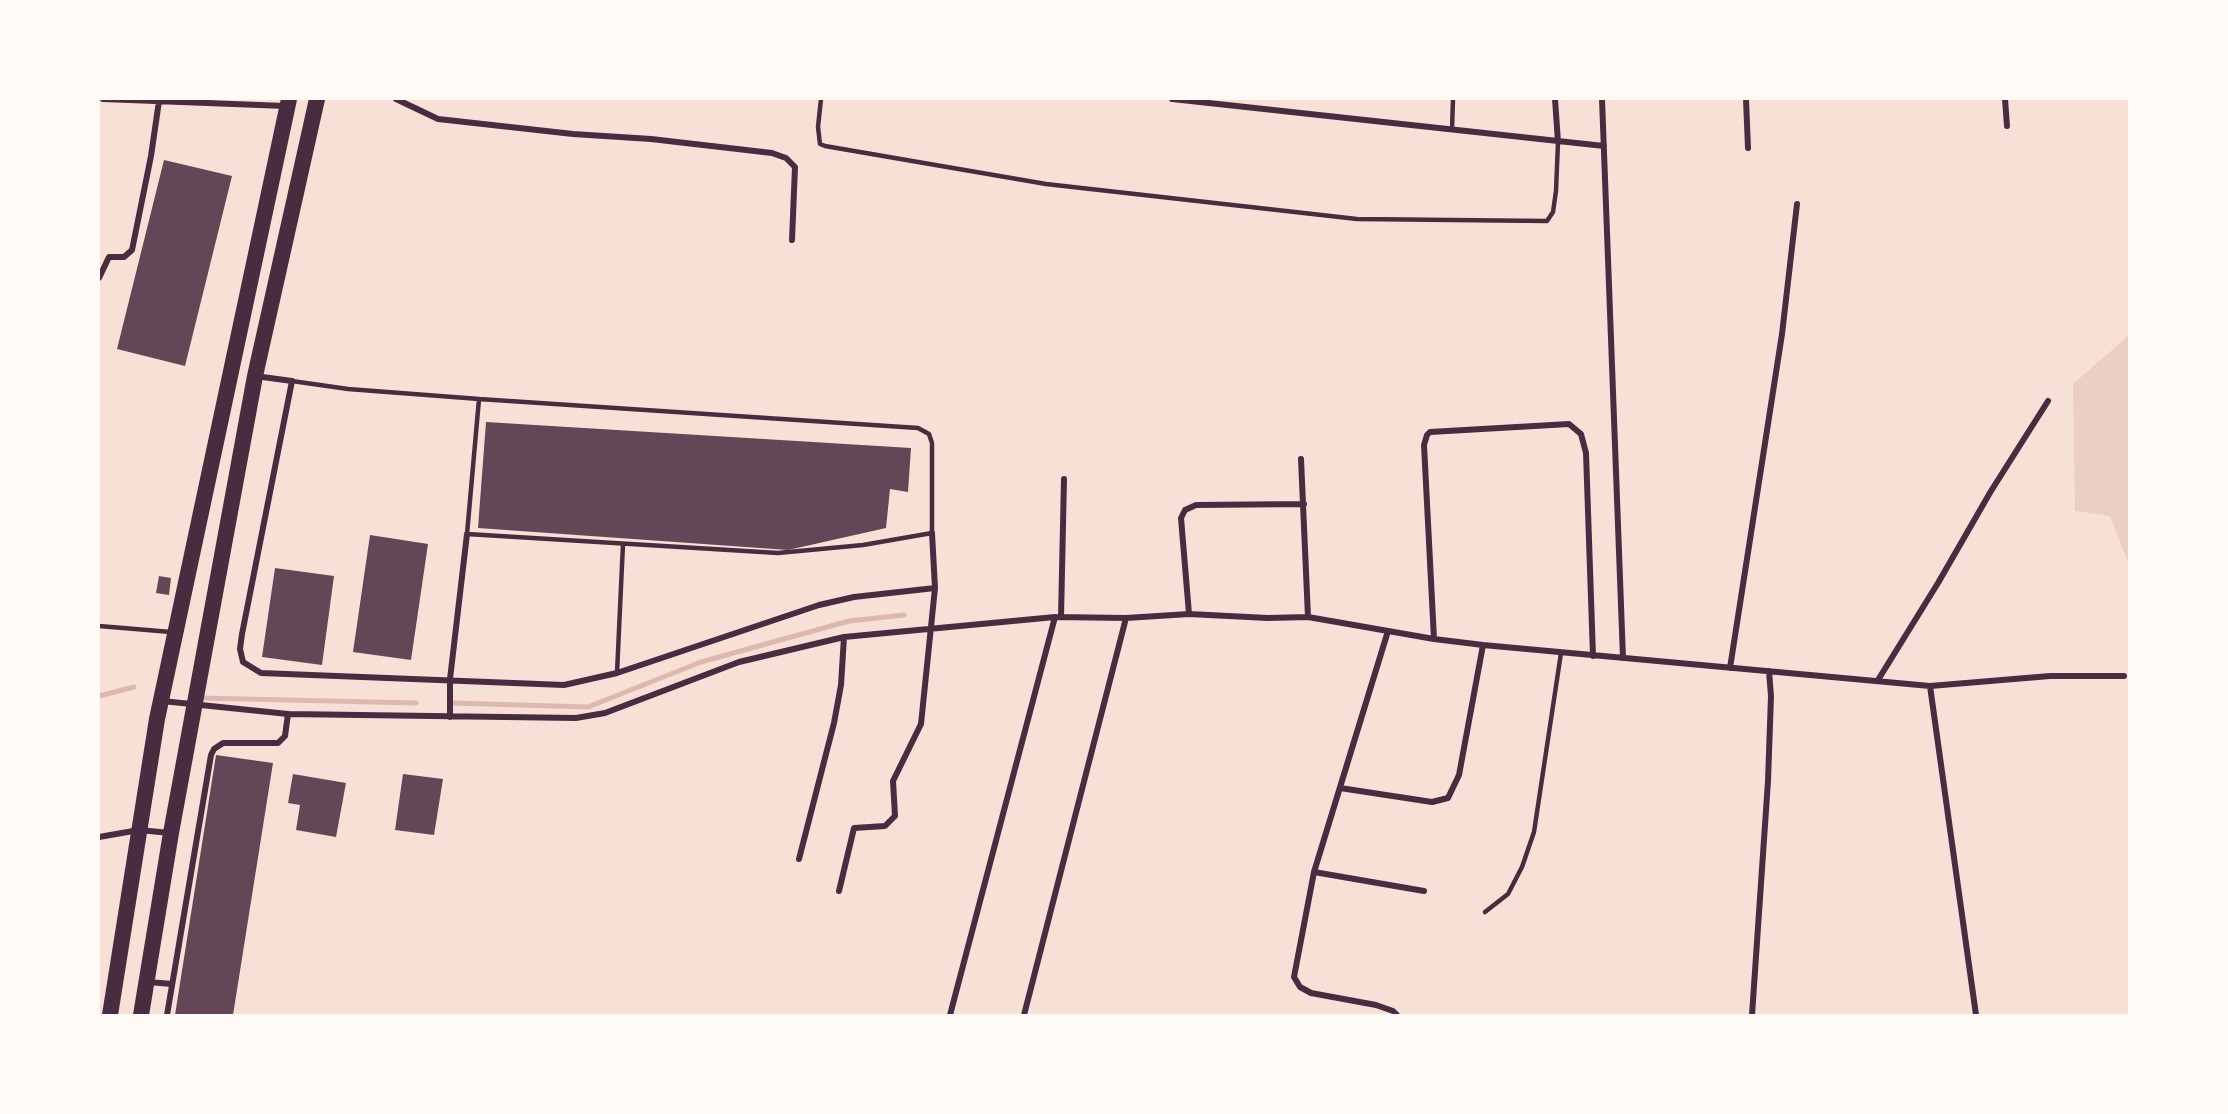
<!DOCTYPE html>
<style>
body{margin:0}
#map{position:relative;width:2228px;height:1114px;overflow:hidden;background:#f7e1d7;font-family:Raleway,sans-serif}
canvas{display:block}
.frame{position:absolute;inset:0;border:100px solid #fffaf5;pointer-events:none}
</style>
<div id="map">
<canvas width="2228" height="1114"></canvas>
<div class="frame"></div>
</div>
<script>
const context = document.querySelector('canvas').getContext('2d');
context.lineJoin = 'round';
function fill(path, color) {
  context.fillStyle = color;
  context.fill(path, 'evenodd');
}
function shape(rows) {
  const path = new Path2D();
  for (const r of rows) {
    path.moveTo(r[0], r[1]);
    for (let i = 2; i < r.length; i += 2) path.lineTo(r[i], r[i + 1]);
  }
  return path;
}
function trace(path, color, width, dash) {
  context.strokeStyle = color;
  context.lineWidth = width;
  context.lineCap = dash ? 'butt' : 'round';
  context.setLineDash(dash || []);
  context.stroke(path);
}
fill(shape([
 [2129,335,2129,565,2110,516,2075,511,2073,384]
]), '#ebcfc5');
trace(shape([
 [99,696,134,687],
 [202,698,416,703],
 [452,703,588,707,701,662,849,621,904,615]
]), '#dcb8b0', 5);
fill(shape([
 [164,160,232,176,185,366,117,349],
 [486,422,911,448,908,492,890,489,886,528,788,550,478,528],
 [370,535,428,544,411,660,353,652],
 [275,568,334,576,322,665,262,657],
 [159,576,171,578,169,595,156,593],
 [216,755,273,763,233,1015,175,1015],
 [293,774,346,783,336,837,296,830,300,805,288,803],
 [403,774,443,779,434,835,395,830]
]), '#644757');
trace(shape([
 [821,99,818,127,820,144,825,146,1046,184,1357,219,1547,221,1553,212,1556,191,1558,142],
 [1452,130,1453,99],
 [292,381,348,389,479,399,467,534,778,553,863,545,932,533,932,443,929,434,918,428,479,399],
 [99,626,171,632],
 [617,673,623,544],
 [1485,912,1508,894,1522,867,1534,832,1561,653]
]), '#4a2c40', 4.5);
trace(shape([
 [103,99,285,106],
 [396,99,438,119,573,134,651,139,772,153,786,158,795,167,792,240],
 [1172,99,1604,146],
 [1555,99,1558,142],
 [1602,99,1623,658],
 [1746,99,1748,148],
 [2005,99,2007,126],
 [99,278,109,257,124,257,132,250,151,156,159,101],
 [255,376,292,381,242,634,240,649,243,662,261,673,564,685,617,673,819,605,854,597,935,588],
 [1301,459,1308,617],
 [1189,614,1181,518,1185,510,1196,505,1304,504],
 [1061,617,1064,479],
 [1388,631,1314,872,1294,977,1300,987,1311,993,1376,1005,1393,1011,1397,1015],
 [1434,639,1424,445,1427,435,1430,432,1569,424,1581,434,1586,453,1593,656],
 [1730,668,1782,334,1797,204],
 [1878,680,1938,583,1991,491,2048,401],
 [1930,686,1976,1015],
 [162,701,288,714,576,718,605,713,739,662,844,637,1055,617,1126,618,1189,614,1268,618,1308,617,1434,639,1483,645,1930,686,2050,676,2124,676],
 [450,717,450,679,467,534],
 [1340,788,1432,802,1448,798,1459,775,1483,645],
 [99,837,139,830,170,833],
 [799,859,834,723,841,685,844,637],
 [1314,872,1424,891],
 [839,891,854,828,885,826,895,816,893,781,921,724,935,588,932,533],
 [148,982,172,984],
 [167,1015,211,755,214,749,223,743,278,743,285,736,288,714],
 [950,1015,1055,617],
 [1024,1015,1126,618],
 [1752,1015,1768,781,1771,696,1769,671]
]), '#4a2c40', 6);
trace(shape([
 [110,1015,157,719,289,99],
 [141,1015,171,833,255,376,317,99]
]), '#4a2c40', 16);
</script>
